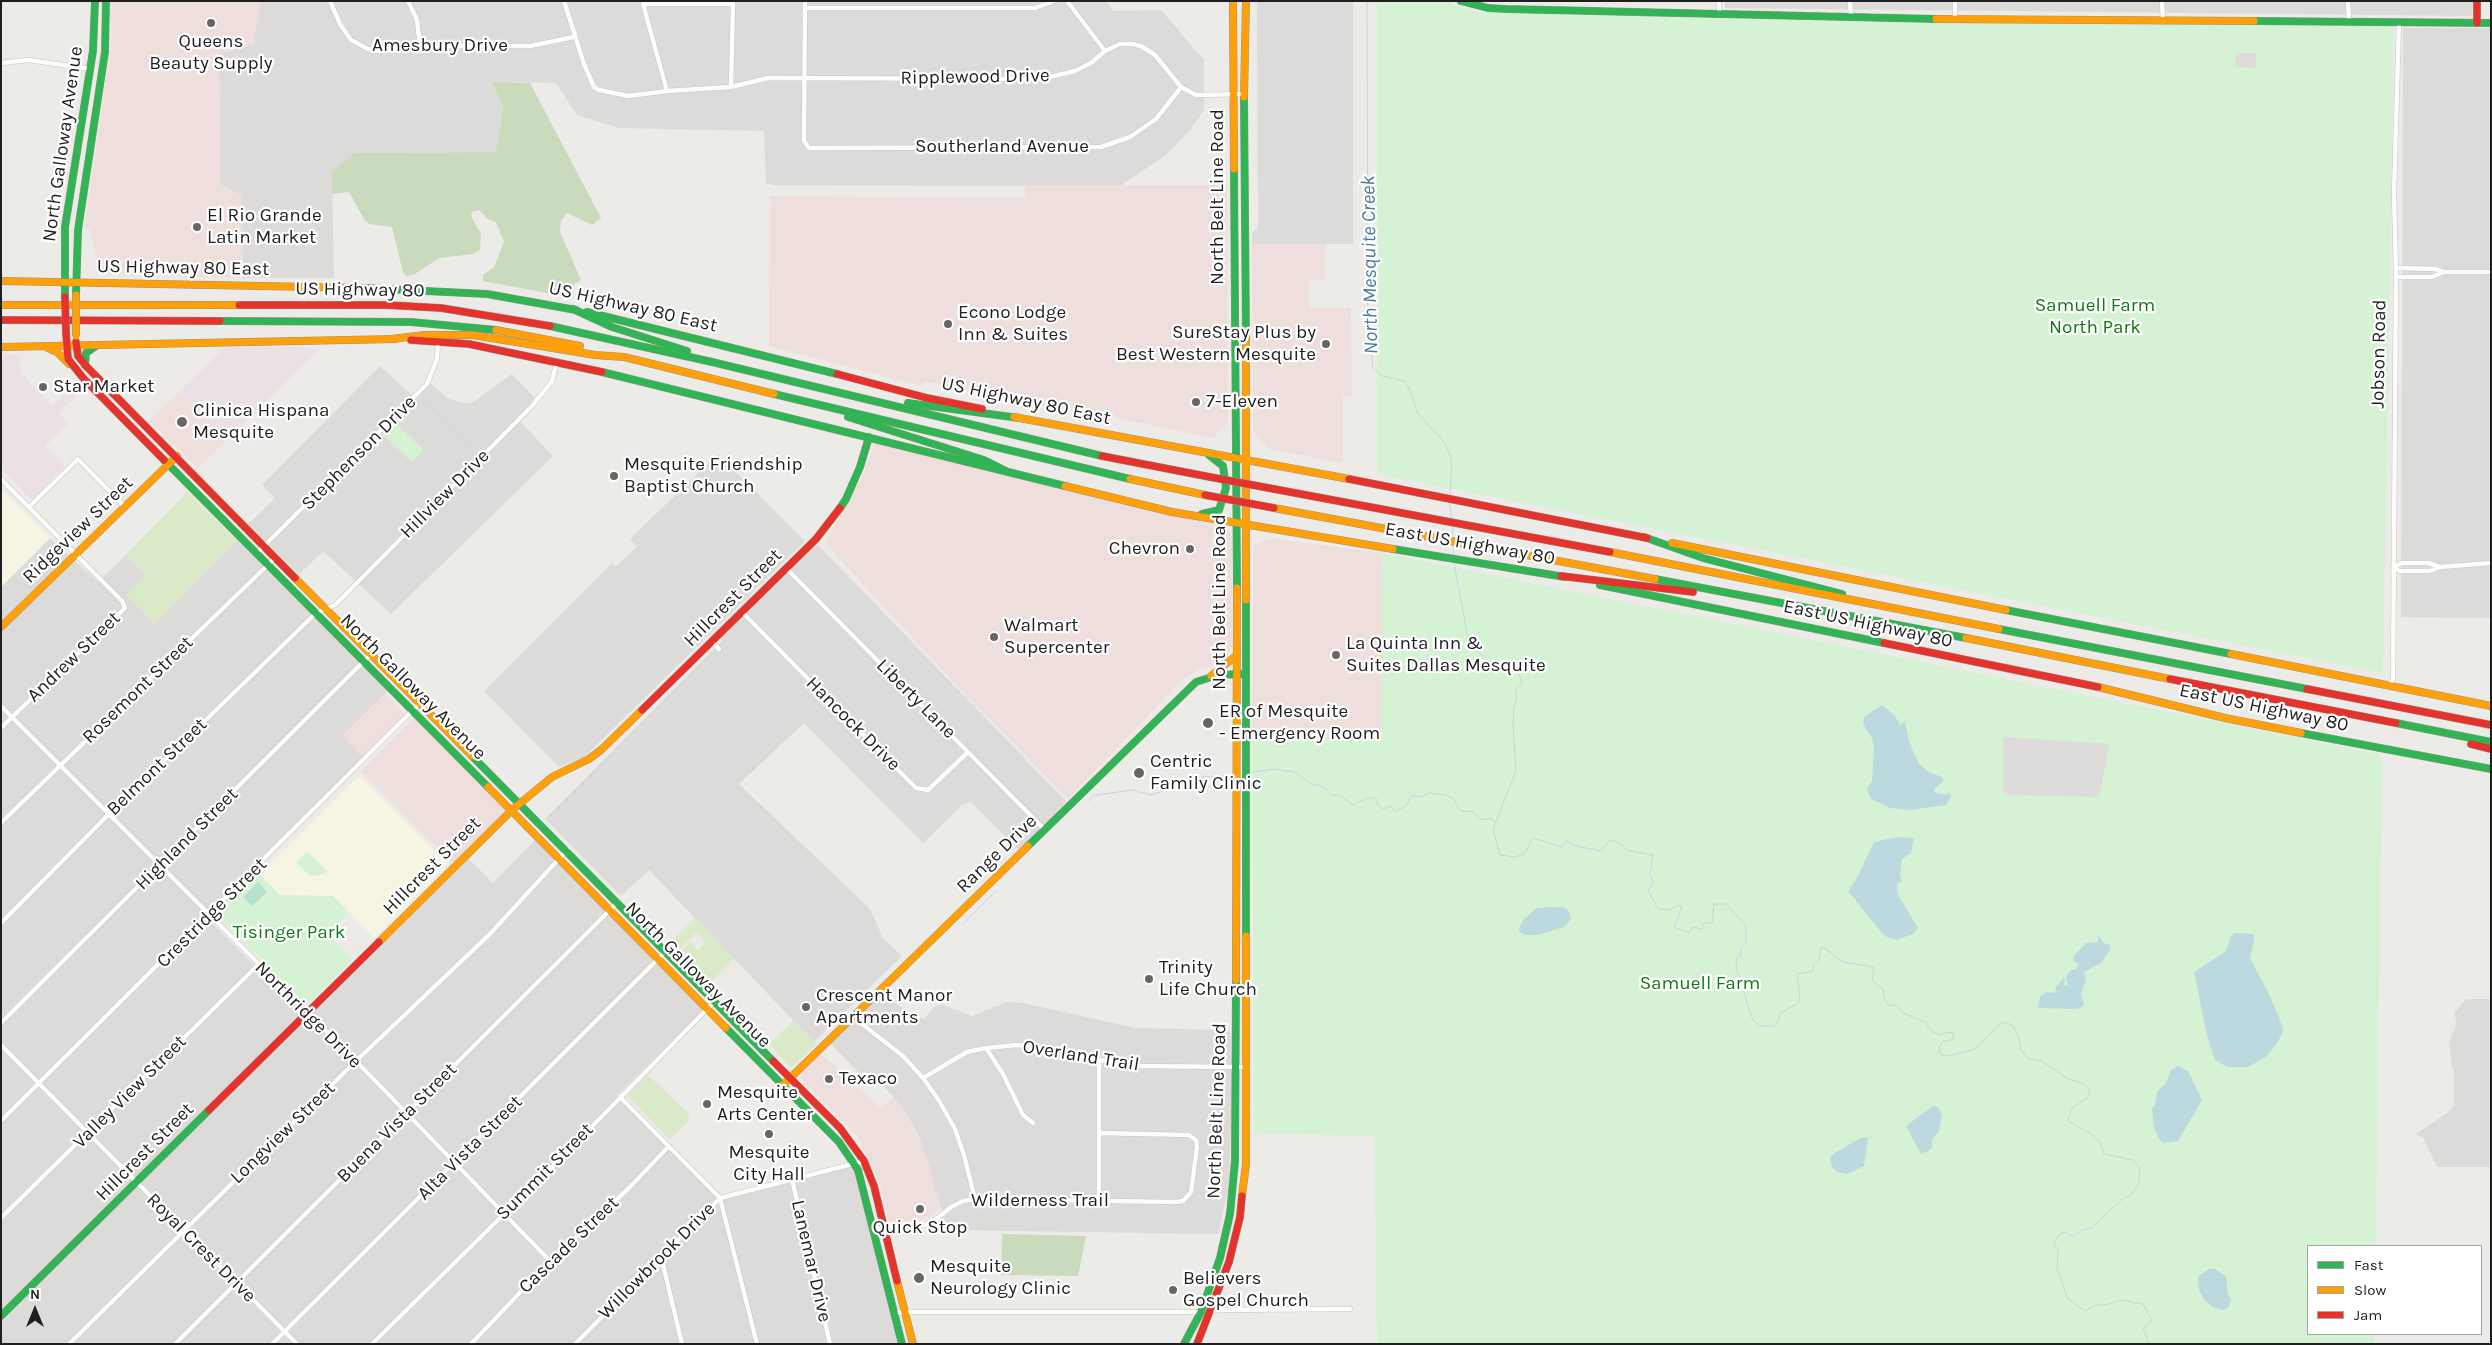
<!DOCTYPE html>
<style>
body{margin:0}
#map{position:relative;width:2492px;height:1345px;overflow:hidden;background:#edebe7;font-family:Karla,sans-serif}
canvas{display:block}
.frame{position:absolute;inset:0;border:2px solid #1f1f1f;pointer-events:none}
.legend{position:absolute;left:2307px;top:1245px;width:175px;height:90px;box-sizing:border-box;background:#fff;border:1px solid #a5a5a5;margin:0;padding:6px 9px;list-style:none;font-size:15px;color:#1f1f1f}
.legend li{display:flex;align-items:center;gap:10px;height:25px}
.legend b{width:25px;border:1px solid #a5a5a5}
.north{position:absolute;left:10px;top:1285px;width:50px;height:50px;-webkit-text-stroke:4px #fff;paint-order:stroke;rotate:0deg;font-size:14px;font-weight:700;line-height:20px;text-align:center;color:#1f1f1f}
.north::after{content:'';display:block;margin:auto;width:18px;height:22px;background:#1f1f1f;clip-path:polygon(50% 0,100% 100%,50% 72%,0 100%)}
</style>
<div id="map">
<canvas width="2492" height="1345"></canvas>
<div class="frame"></div>
<ul class="legend">
<li><b style="height:6px;background:#30b455"></b>Fast</li>
<li><b style="height:6px;background:#ff9f0a"></b>Slow</li>
<li><b style="height:6px;background:#e5322d"></b>Jam</li>
</ul>
<div class="north">N</div>
</div>
<script>
const context = document.querySelector('canvas').getContext('2d');
context.lineJoin = 'round';
function fill(path, color) {
  context.fillStyle = color;
  context.fill(path, 'evenodd');
}
function shape(rows) {
  const path = new Path2D();
  for (const r of rows) {
    path.moveTo(r[0], r[1]);
    for (let i = 2; i < r.length; i += 2) path.lineTo(r[i], r[i + 1]);
  }
  return path;
}
function trace(path, color, width, dash) {
  context.strokeStyle = color;
  context.lineWidth = width;
  context.lineCap = dash ? 'butt' : 'round';
  context.setLineDash(dash || []);
  context.stroke(path);
}
function label(font, color, halo, rows, align = 'center') {
  context.font = font + ' Karla,sans-serif';
  context.lineWidth = 4.5;
  context.setLineDash([]);
  context.textBaseline = 'middle';
  context.strokeStyle = halo;
  context.fillStyle = color;
  for (const [text, x, y, turn = 0] of rows) {
    context.save();
    context.translate(x, y);
    context.rotate((+turn || 0) * Math.PI / 180);
    context.textAlign = isNaN(turn) ? turn : align;
    if (halo) context.strokeText(text, 0, 0);
    context.fillText(text, 0, 0);
    context.restore();
  }
}
fill(shape([
 [261,1,1107,1,1113,11,1161,10,1204,60,1204,110,1191,129,1166,155,1120,186,773,185,766,183,764,131,619,128,577,115,556,83,491,82,503,106,496,152,354,153,332,172,334,278,243,278,241,195,220,185,219,58,225,52,253,44],
 [1257,1,1353,1,1353,244,1252,244,1252,233,1258,227],
 [1725,1,2473,1,2472,16,1725,8],
 [2403,28,2491,28,2491,618,2401,617],
 [380,366,416,399,430,383,449,399,463,403,472,403,512,374,536,399,517,418,553,456,391,614,323,551,299,575,248,524,275,498,262,485],
 [718,454,805,541,584,757,559,767,484,691,612,563,616,566,637,547,630,539],
 [50,538,98,582,126,555,146,575,154,624,237,540,388,691,343,735,363,757,204,915,307,1019,469,859,493,883,535,840,702,1009,700,1014,617,1095,720,1198,854,1164,858,1170,901,1344,1,1344,1,587],
 [816,543,1067,802,1019,850,972,803,968,803,962,805,923,843,804,723,739,784,870,909,883,938,902,956,814,1042,649,870,621,896,545,819,722,641,720,638],
 [881,993,918,1019,925,1018,934,1007,941,1004,972,1016,1007,1002,1023,1003,1136,1028,1230,1030,1232,1097,1229,1184,1219,1232,1218,1234,947,1230,927,1160,918,1135,901,1105,871,1074,858,1072,830,1043],
 [2466,999,2491,999,2491,1167,2437,1167,2423,1138,2416,1134,2450,1111,2454,1104,2454,1071,2452,1067,2449,1042,2457,1024,2454,1013]
]), '#dcdbd9');
fill(shape([
 [110,1,261,1,253,44,225,52,219,58,220,184,241,195,243,278,105,275,98,265,89,229,84,228,112,39],
 [1227,185,1228,422,1213,438,1025,399,995,396,924,381,922,386,769,346,770,196,1025,198,1025,186],
 [1252,244,1325,244,1325,279,1309,280,1309,308,1351,308,1352,396,1343,396,1343,463,1269,449,1253,431],
 [180,391,228,439,198,468,149,421],
 [876,442,1125,503,1223,525,1232,536,1232,646,1229,654,1218,665,1200,668,1182,680,1068,799,969,699,825,543,861,478],
 [1276,539,1382,553,1381,734,1252,733,1254,545,1266,540],
 [385,694,405,715,363,757,343,736],
 [414,718,508,812,454,865,361,771],
 [821,1054,881,1108,894,1097,902,1106,929,1162,940,1208,930,1217,914,1222,889,1222,878,1178,855,1133,799,1077]
]), '#eedfdd');
fill(shape([
 [225,347,286,347,321,348,228,439,180,391],
 [1,355,20,355,21,373,52,407,79,381,85,388,59,413,68,424,45,446,65,466,31,500,1,469]
]), '#eae0e6');
fill(shape([
 [1,489,50,538,1,587],
 [359,776,448,864,374,938,333,896,280,895,260,874]
]), '#f6f5e3');
fill(shape([
 [187,492,237,540,154,624,126,595,146,575,126,555],
 [695,918,734,959,708,985,678,954,690,942,698,950,705,942,696,933,677,952,669,944],
 [793,1021,816,1044,791,1068,769,1044],
 [648,1075,690,1115,689,1121,670,1140,628,1097,629,1093]
]), '#dae9c7');
fill(shape([
 [491,82,530,83,601,218,592,225,567,213,561,221,560,232,581,280,558,295,483,281,483,275,494,267,504,242,496,222,488,219,479,210,472,212,471,216,481,234,480,250,473,254,439,258,415,274,406,276,403,272,392,227,369,224,365,221,349,192,332,194,332,172,354,153,496,152,503,106],
 [1002,1234,1086,1236,1078,1276,1001,1275]
]), '#c9dabd');
fill(shape([
 [1377,1,1450,1,1454,6,1478,12,1730,16,1850,21,2394,25,2383,673,1377,474],
 [394,422,424,450,412,462,382,434],
 [1382,553,2382,755,2376,1246,2308,1246,2308,1334,2374,1334,2374,1344,1377,1344,1374,1136,1254,1133,1252,733,1381,734],
 [307,851,327,871,321,875,310,876,296,862],
 [260,874,280,895,333,896,349,913,327,934,352,960,307,1005,218,916]
]), '#d6f2d5');
fill(shape([
 [258,882,267,892,252,906,243,897]
]), '#b4e2cd');
fill(shape([
 [2236,53,2256,53,2256,68,2235,67],
 [2003,737,2110,744,2099,797,2008,795,2003,791]
]), '#dddcdb');
fill(shape([
 [1882,705,1895,716,1900,725,1905,721,1909,742,1919,764,1930,773,1943,777,1943,782,1935,788,1934,792,1945,795,1949,793,1951,797,1946,805,1910,810,1890,808,1871,799,1867,789,1872,781,1874,749,1872,738,1863,724,1864,717],
 [1897,837,1914,838,1911,853,1902,859,1900,875,1902,881,1897,884,1897,887,1898,895,1918,928,1912,934,1897,940,1887,937,1882,933,1849,892,1849,889,1856,880,1874,842],
 [1560,907,1566,908,1570,914,1571,919,1564,927,1537,935,1524,935,1518,930,1523,920,1537,908],
 [2235,933,2254,934,2254,942,2250,958,2269,994,2282,1025,2283,1032,2276,1045,2266,1057,2248,1067,2227,1067,2215,1060,2207,1036,2194,972,2226,951,2231,936],
 [2098,936,2104,943,2110,945,2110,950,2101,963,2084,972,2086,980,2081,994,2084,1003,2082,1007,2077,1009,2038,1008,2040,996,2047,992,2055,993,2056,987,2063,979,2062,976,2065,979,2064,985,2068,986,2066,977,2071,970,2076,969,2079,964,2074,961,2073,957,2086,943,2098,942],
 [2178,1066,2188,1071,2202,1100,2178,1141,2164,1143,2159,1139,2154,1127,2152,1108,2154,1107,2158,1090,2165,1085,2171,1070],
 [1933,1106,1938,1107,1942,1116,1939,1131,1932,1139,1932,1147,1929,1151,1921,1154,1906,1126],
 [1862,1137,1868,1138,1864,1166,1847,1174,1837,1172,1832,1167,1830,1158,1833,1154],
 [2209,1269,2215,1269,2226,1276,2228,1295,2231,1298,2229,1307,2223,1310,2213,1307,2205,1301,2199,1290,2198,1276]
]), '#bcd9df');
trace(shape([
 [1367,1,1368,323,1373,368,1382,376,1404,381,1409,388,1417,412,1444,442,1452,460,1450,497],
 [426,401,470,444],
 [1450,503,1451,519],
 [1452,525,1453,536],
 [1453,545,1454,556],
 [1454,563,1469,644,1489,661,1496,662,1503,668,1519,672,1522,684,1515,690,1517,699,1514,707,1513,724,1516,771,1493,829,1500,855,1516,857,1525,853,1533,838,1561,847,1567,841,1576,846,1601,851,1610,840,1617,842,1629,851,1653,855,1650,875,1653,883,1648,891,1658,909,1670,910,1678,905,1682,907,1674,927,1689,933,1692,927,1702,929,1704,923,1712,923,1714,904,1726,904,1746,925,1746,942,1741,948,1741,956,1737,958,1736,967,1749,1009,1753,1020,1760,1026,1774,1026,1778,1022,1780,1013,1797,1004,1800,998,1797,974,1813,971,1814,964,1819,959,1821,948,1826,949,1843,962,1874,967,1872,981,1883,989,1885,1000,1889,1006,1896,1005,1903,1013,1925,1022,1933,1032,1940,1035,1946,1032,1953,1033,1954,1039,1942,1042,1939,1048,1941,1055,1947,1056,1976,1049,1996,1027,2004,1022,2012,1025,2018,1036,2021,1050,2028,1058,2043,1062,2068,1079,2085,1084,2090,1090,2087,1098,2071,1109,2068,1121,2093,1135,2100,1142,2104,1154,2133,1160,2140,1168,2139,1183,2131,1195,2125,1197,2110,1210,2092,1228,2082,1230,2074,1236,2070,1236,2066,1232,2061,1233,2053,1243,2058,1249,2057,1269,2068,1299,2085,1311,2096,1305,2106,1305,2121,1300,2143,1304,2152,1320,2143,1328,2149,1344],
 [1253,772,1275,769,1295,772,1313,785,1317,784,1327,790,1333,796,1338,794,1353,805,1368,798,1376,798,1377,804,1383,809,1391,806,1395,812,1407,805,1411,795,1421,797,1428,793,1446,795,1454,799,1458,808,1462,811,1472,812,1482,820,1491,818,1494,821],
 [1088,801,1095,795,1133,790,1150,795,1196,782,1199,778,1203,777,1231,775],
 [963,924,996,891]
]), '#bcd9df', 1);
const street = shape([
 [330,1,340,24,351,40,368,49,379,51,420,46,530,46,574,37],
 [408,1,417,20,420,46],
 [564,1,584,64,594,87,599,90,628,96,667,91,731,87,768,78,1041,79,1075,71,1091,63,1105,51,1120,44,1132,44,1141,46,1155,55,1181,87,1196,95,1244,94],
 [805,1,804,141,809,148,1101,147,1130,137,1156,119,1181,87],
 [1067,1,1105,51],
 [1850,1,1851,17],
 [2162,1,2163,22],
 [2348,1,2349,22],
 [805,8,1035,8,1054,1],
 [1719,13,1719,1],
 [1955,19,1955,1],
 [1,63,28,60,91,69],
 [667,91,643,4,733,4,731,87],
 [2396,268,2435,269,2444,272,2491,272],
 [2396,277,2432,277,2444,272],
 [1,479,122,601,125,608,1,728],
 [29,507,78,459,125,507],
 [258,552,427,384,437,359,438,341],
 [786,568,1045,830],
 [2393,568,2400,571,2430,571,2440,567,2491,563],
 [2393,568,2402,563,2428,563,2440,567],
 [742,612,916,788,928,790,968,752],
 [712,641,719,649],
 [2388,685,2393,680,2396,272,2394,193,2399,22],
 [1,706,356,1061,550,1261],
 [1,823,276,557],
 [1,923,109,814,316,613,335,605,532,406,552,381,557,361],
 [853,1017,903,1056,923,1078,938,1099,955,1129,964,1155,975,1199],
 [1,1023,372,653],
 [1,1045,297,1344],
 [986,1048,1003,1074,1023,1115,1033,1123],
 [1099,1060,1099,1200],
 [923,1078,967,1052,986,1048,1017,1045,1058,1050,1127,1066,1247,1067],
 [620,1097,720,1198,757,1344],
 [1,1121,420,703],
 [792,1179,830,1344],
 [1,1218,258,965],
 [874,1229,925,1225,938,1218,951,1207,963,1201,975,1199,1176,1202,1183,1201,1191,1192,1197,1147,1196,1140,1189,1135,1099,1133],
 [661,1256,682,1344],
 [1209,1310,1350,1309],
 [894,1313,906,1312,1201,1312],
 [69,1344,356,1061,489,935,567,850],
 [175,1344,618,902],
 [272,1344,666,951],
 [372,1344,567,1152,716,1000],
 [471,1344,550,1261,629,1188,668,1147],
 [575,1344,720,1198,864,1161]
]);
const fast = shape([
 [1461,1,1488,8,1506,9,1936,19],
 [2254,21,2491,23],
 [1244,97,1246,338],
 [1234,169,1237,588],
 [364,288,487,294,576,310],
 [76,295,78,230,105,52,106,1],
 [65,297,65,227,93,51,95,1],
 [573,309,612,327,687,351],
 [587,312,837,374],
 [220,321,411,322,496,330],
 [550,326,712,362],
 [708,361,1102,456],
 [85,365,86,353,96,346],
 [602,372,1065,486],
 [774,394,1130,479],
 [908,403,1019,418],
 [848,417,984,460,1006,471],
 [164,460,488,787],
 [840,508,846,499,860,467,869,437],
 [1202,514,1219,510,1226,488,1223,466,1209,455],
 [1644,537,1703,558,1842,594],
 [1393,549,1565,577],
 [1655,579,1966,638],
 [1600,585,1884,643],
 [1246,600,1246,936],
 [2006,610,2231,654],
 [1999,629,2307,689],
 [2396,723,2491,742],
 [2301,733,2491,769],
 [472,756,773,1061],
 [1028,846,1196,682,1218,675,1242,674],
 [726,1028,839,1142,858,1170,902,1344],
 [1,1316,209,1110],
 [1184,1344,1201,1312,1220,1258,1230,1214,1235,1161,1236,980]
]);
const slow = shape([
 [1233,1,1234,169],
 [1936,19,2254,21],
 [1244,97,1246,1],
 [1,281,364,288],
 [1,305,239,305],
 [496,330,580,346],
 [1246,338,1246,600],
 [391,339,425,335,473,335,595,355,624,357,774,394],
 [1,347,396,339],
 [48,348,57,352,69,364],
 [1014,417,1349,479],
 [1130,479,1205,495],
 [1065,486,1172,512,1393,549],
 [1274,508,1655,579],
 [1672,543,2006,610],
 [1610,552,1999,629],
 [295,578,472,756],
 [1,627,177,456],
 [1966,638,2170,679],
 [2231,654,2491,706],
 [1211,676,1237,655],
 [2098,687,2225,718,2301,733],
 [488,787,726,1028],
 [379,942,512,810,552,777,589,759,601,750,642,710],
 [1236,980,1237,588],
 [783,1085,1028,846],
 [1242,1196,1246,1164,1246,936],
 [897,1281,913,1344]
]);
const jam = shape([
 [2477,1,2477,23],
 [239,305,386,305,441,308,550,326],
 [1,320,220,321],
 [66,333,68,359,84,379,164,460],
 [411,340,469,344,602,372],
 [76,342,78,356,87,367,295,578],
 [837,374,927,398,982,409],
 [1102,456,1210,477],
 [1349,479,1647,538],
 [1274,489,1610,552],
 [1561,576,1693,592],
 [1884,643,2098,687],
 [2170,679,2396,723],
 [2307,689,2491,725],
 [642,710,816,539,840,508],
 [2471,744,2491,749],
 [773,1061,840,1128,864,1161,874,1186,897,1281],
 [209,1110,379,942],
 [1197,1344,1229,1262,1240,1217,1242,1196]
]);
trace(street, '#c6c5c3', 5.5);
trace(fast, '#959680', 8);
trace(slow, '#959680', 8);
trace(jam, '#959680', 8);
trace(street, '#fcfcfb', 4.5);
trace(fast, '#30b455', 7);
trace(slow, '#ff9f0a', 7);
trace(jam, '#e5322d', 7);
const slowBridge = shape([
 [76,295,76,336]
]);
const jamBridge = shape([
 [65,297,66,333],
 [1210,477,1274,489],
 [1205,495,1274,508]
]);
trace(slowBridge, '#959680', 8, []);
trace(jamBridge, '#959680', 8, []);
trace(slowBridge, '#ff9f0a', 7);
trace(jamBridge, '#e5322d', 7);
for (const [x, y, r, color] of [
 [211,23,5,"#676665"],
 [197,227,5,"#676665"],
 [948,324,5,"#676665"],
 [1326,344,5,"#676665"],
 [43,387,5,"#676665"],
 [1196,402,5,"#676665"],
 [182,422,6,"#676665"],
 [614,476,5,"#676665"],
 [1190,549,5,"#676665"],
 [994,637,5,"#676665"],
 [1336,655,5,"#676665"],
 [1208,723,6,"#676665"],
 [1139,773,6,"#676665"],
 [1149,979,5,"#676665"],
 [806,1007,5,"#676665"],
 [829,1079,5,"#676665"],
 [707,1104,5,"#676665"],
 [769,1134,5,"#676665"],
 [920,1209,5,"#676665"],
 [919,1278,6,"#676665"],
 [1173,1290,5,"#676665"]
]) {
  const dot = new Path2D();
  dot.arc(x, y, r, 0, 2 * Math.PI);
  context.fillStyle = color;
  context.fill(dot);
  trace(dot, '#fff', 2);
}
label('19px', '#1f1f1f', '#fff', [
 ["Queens",211,42,"center"],
 ["Beauty Supply",211,64,"center"],
 ["El Rio Grande",207,216],
 ["Latin Market",207,238],
 ["Econo Lodge",958,313],
 ["Inn & Suites",958,335],
 ["SureStay Plus by",1316,333,"right"],
 ["Best Western Mesquite",1316,355,"right"],
 ["Star Market",53,387],
 ["7-Eleven",1206,402],
 ["Clinica Hispana",193,411],
 ["Mesquite",193,433],
 ["Mesquite Friendship",624,465],
 ["Baptist Church",624,487],
 ["Chevron",1180,549,"right"],
 ["Walmart",1004,626],
 ["Supercenter",1004,648],
 ["La Quinta Inn &",1346,644],
 ["Suites Dallas Mesquite",1346,666],
 ["ER of Mesquite",1219,712],
 ["- Emergency Room",1219,734],
 ["Centric",1150,762],
 ["Family Clinic",1150,784],
 ["Trinity",1159,968],
 ["Life Church",1159,990],
 ["Crescent Manor",816,996],
 ["Apartments",816,1018],
 ["Texaco",839,1079],
 ["Mesquite",717,1093],
 ["Arts Center",717,1115],
 ["Mesquite",769,1153,"center"],
 ["City Hall",769,1175,"center"],
 ["Quick Stop",920,1228,"center"],
 ["Mesquite",930,1267],
 ["Neurology Clinic",930,1289],
 ["Believers",1183,1279],
 ["Gospel Church",1183,1301]
], 'left');
label('19px', '#1f1f1f', '#fff', [
 ["Amesbury Drive",440,46],
 ["Ripplewood Drive",975,77,-1],
 ["North Galloway Avenue",63,144,-82],
 ["Southerland Avenue",1002,147],
 ["North Belt Line Road",1218,197,-90],
 ["US Highway 80 East",183,268,1],
 ["US Highway 80",360,290,1],
 ["US Highway 80 East",633,307,13],
 ["Jobson Road",2379,354,-89],
 ["US Highway 80 East",1026,401,12],
 ["Stephenson Drive",359,453,-45],
 ["Hillview Drive",445,494,-45],
 ["Ridgeview Street",78,530,-44],
 ["East US Highway 80",1470,544,10],
 ["Hillcrest Street",733,598,-45],
 ["North Belt Line Road",1220,602,-90],
 ["East US Highway 80",1868,624,12],
 ["Andrew Street",74,657,-44],
 ["North Galloway Avenue",413,687,45],
 ["Rosemont Street",138,690,-44],
 ["Liberty Lane",916,699,45],
 ["East US Highway 80",2264,708,12],
 ["Hancock Drive",853,724,45],
 ["Belmont Street",157,767,-44],
 ["Highland Street",187,839,-45],
 ["Range Drive",997,854,-44],
 ["Hillcrest Street",432,866,-45],
 ["Crestridge Street",212,913,-45],
 ["North Galloway Avenue",698,975,45],
 ["Northridge Drive",308,1015,45],
 ["Overland Trail",1081,1056,9],
 ["Valley View Street",130,1092,-45],
 ["North Belt Line Road",1217,1111,-88],
 ["Buena Vista Street",397,1123,-45],
 ["Longview Street",283,1133,-44],
 ["Alta Vista Street",470,1148,-45],
 ["Hillcrest Street",145,1152,-45],
 ["Summit Street",545,1172,-45],
 ["Wilderness Trail",1040,1201],
 ["Cascade Street",569,1245,-44],
 ["Royal Crest Drive",201,1248,45],
 ["Willowbrook Drive",657,1261,-45],
 ["Lanemar Drive",811,1261,77]
]);
label('19px', '#0f7a15', '#fff', [
 ["Samuell Farm",2095,306],
 ["North Park",2095,328],
 ["Tisinger Park",289,933],
 ["Samuell Farm",1700,984]
]);
label('italic 20px', '#4b7aa3', '#fff', [
 ["North Mesquite Creek",1370,265,-91]
]);
</script>
